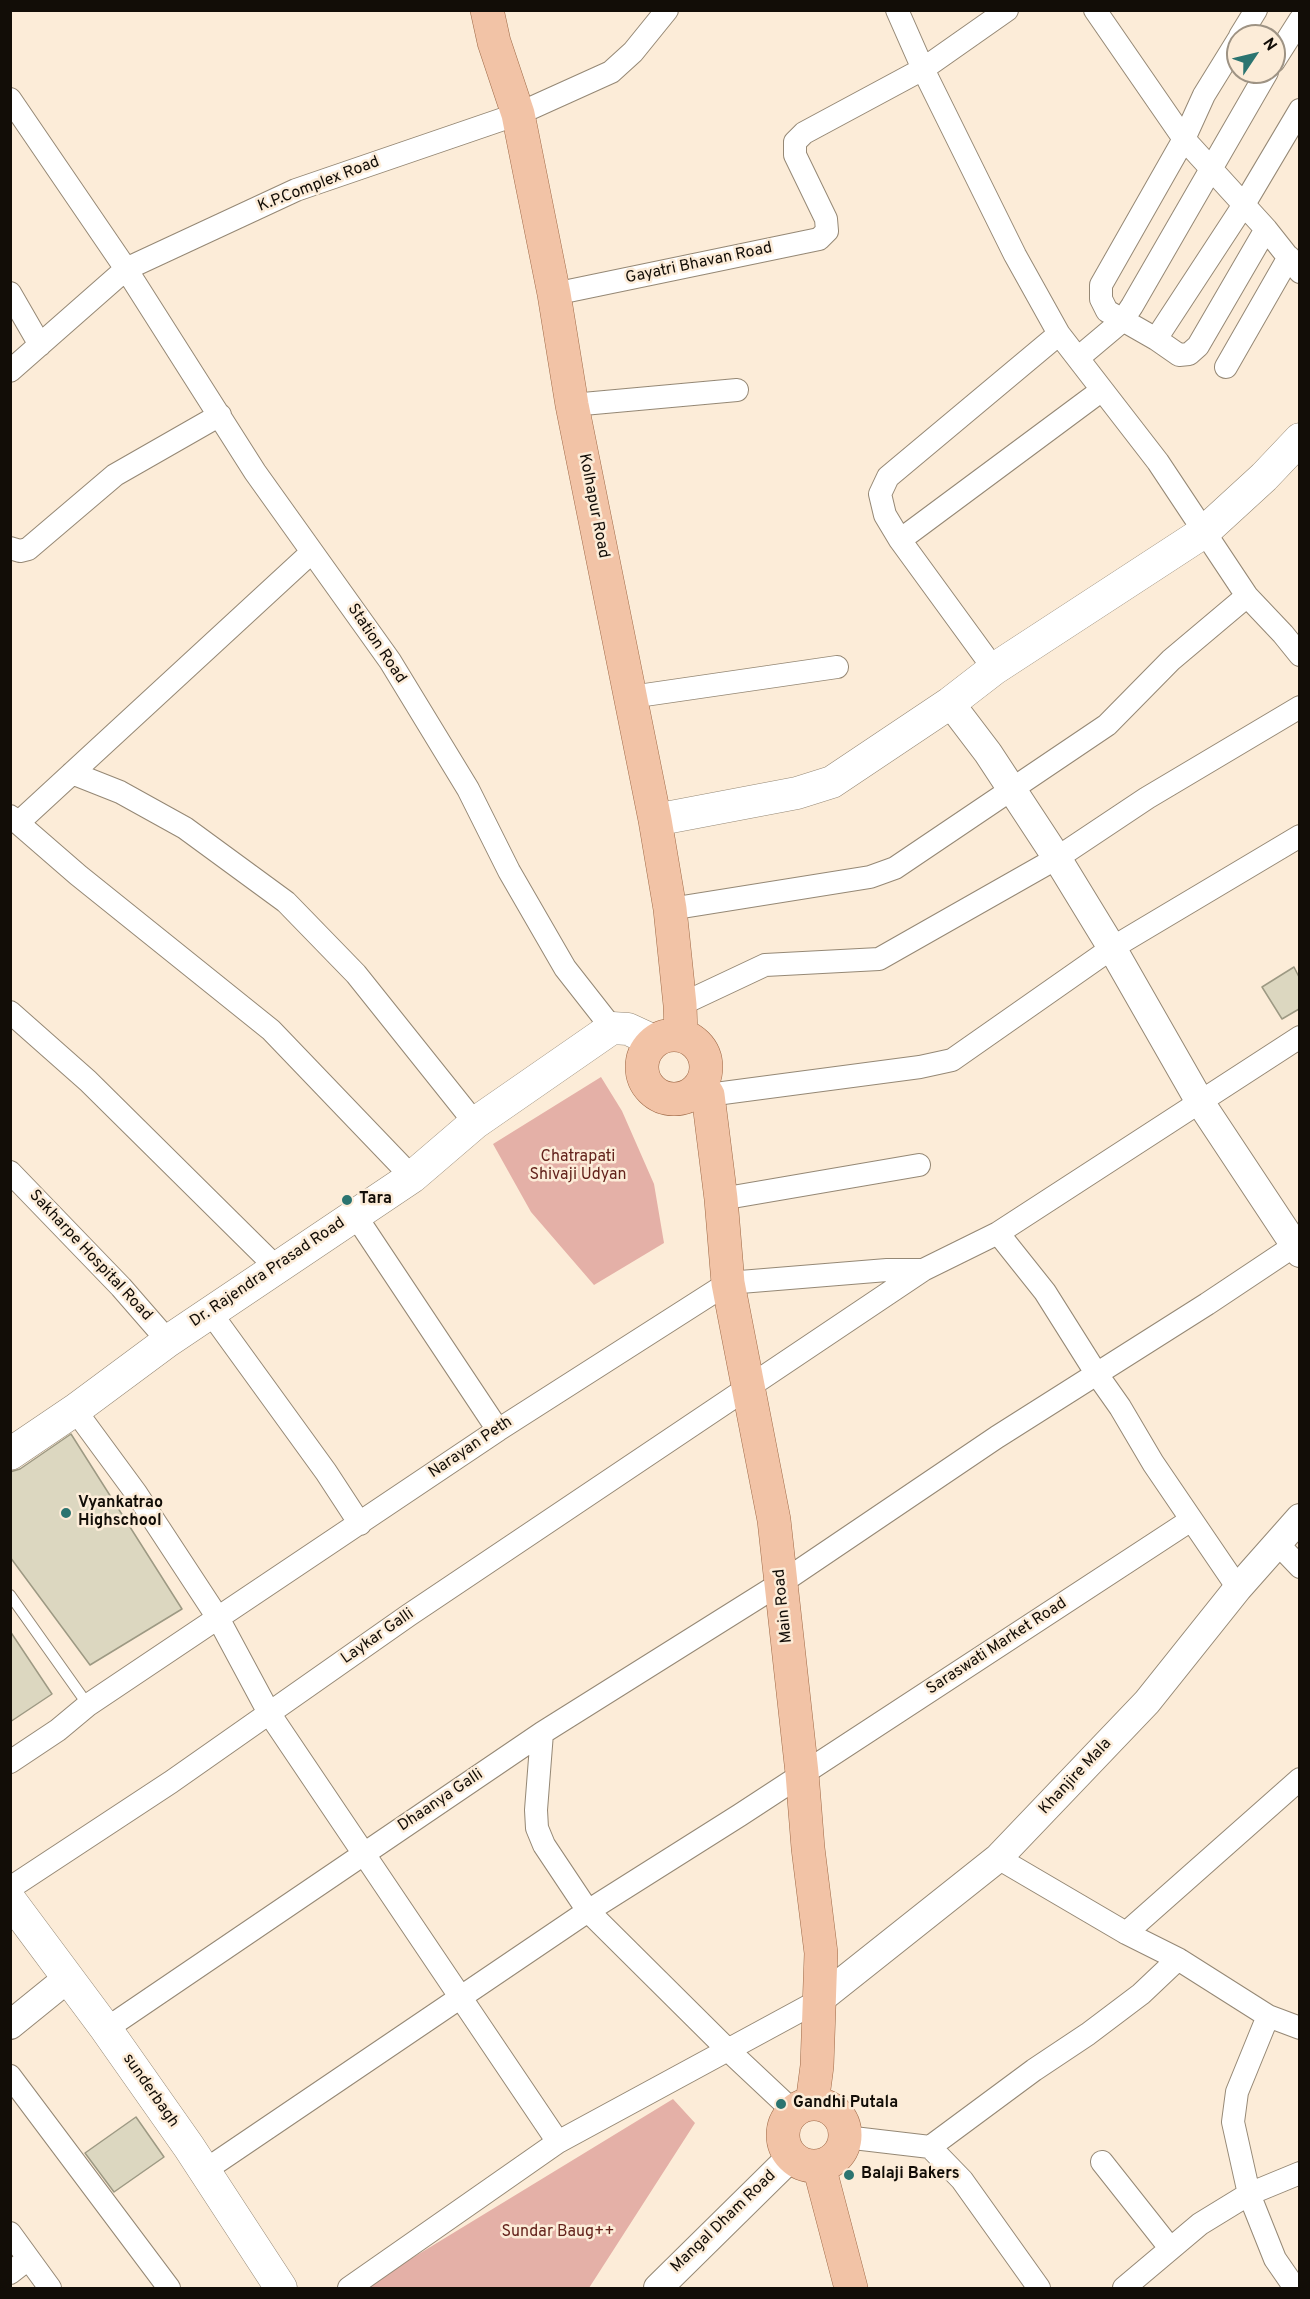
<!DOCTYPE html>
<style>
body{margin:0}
#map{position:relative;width:1310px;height:2299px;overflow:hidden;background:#fcecd8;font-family:Overpass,sans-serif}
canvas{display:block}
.frame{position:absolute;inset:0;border:12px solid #120d07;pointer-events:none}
.north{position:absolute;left:1226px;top:24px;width:60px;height:60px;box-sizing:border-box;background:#fcecd8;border:2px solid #9e9384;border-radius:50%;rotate:55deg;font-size:16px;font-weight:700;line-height:24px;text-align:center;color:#120d07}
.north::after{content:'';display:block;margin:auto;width:21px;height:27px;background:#2b7470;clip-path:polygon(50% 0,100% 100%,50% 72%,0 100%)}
</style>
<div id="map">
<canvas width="1310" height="2299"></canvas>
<div class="frame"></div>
<div class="north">N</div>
</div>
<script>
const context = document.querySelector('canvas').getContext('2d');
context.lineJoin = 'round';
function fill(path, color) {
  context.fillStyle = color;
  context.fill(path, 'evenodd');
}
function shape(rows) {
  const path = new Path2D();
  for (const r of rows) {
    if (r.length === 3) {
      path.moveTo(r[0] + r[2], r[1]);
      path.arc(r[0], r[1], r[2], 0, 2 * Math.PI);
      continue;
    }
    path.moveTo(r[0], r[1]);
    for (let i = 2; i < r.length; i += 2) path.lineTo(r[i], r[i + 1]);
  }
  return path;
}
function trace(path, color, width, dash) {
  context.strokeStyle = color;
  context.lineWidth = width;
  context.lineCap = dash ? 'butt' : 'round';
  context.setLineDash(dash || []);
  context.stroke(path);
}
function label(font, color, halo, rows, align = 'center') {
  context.font = font + ' Overpass,sans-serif';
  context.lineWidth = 5;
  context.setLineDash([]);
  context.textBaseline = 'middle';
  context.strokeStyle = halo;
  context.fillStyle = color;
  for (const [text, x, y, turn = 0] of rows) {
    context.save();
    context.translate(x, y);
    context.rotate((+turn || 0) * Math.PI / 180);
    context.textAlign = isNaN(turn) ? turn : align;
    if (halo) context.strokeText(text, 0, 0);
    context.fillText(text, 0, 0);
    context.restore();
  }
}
fill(shape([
 [601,1077,622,1111,654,1184,664,1243,594,1285,531,1212,493,1144],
 [673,2099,695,2123,589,2288,363,2288]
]), '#e4b0a7');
const building = shape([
 [1294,967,1299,977,1299,1009,1282,1019,1262,987,1294,967],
 [71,1434,182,1609,90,1665,10,1557,10,1472,20,1469,71,1434],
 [10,1631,52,1694,10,1722,10,1631],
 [136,2117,164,2157,114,2192,85,2153,136,2117]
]);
fill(building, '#dcd7c0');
trace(building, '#9d9983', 1.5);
const service = shape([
 [10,1595,88,1705]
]);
const minor = shape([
 [897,10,923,69,1015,255,1059,334,1158,462,1247,596,1283,634,1300,655],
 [1095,10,1184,139,1266,229,1300,272],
 [1240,36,1256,10],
 [1238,40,1204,95,1184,139,1101,285,1101,299,1107,311,1156,339,1179,355,1189,354,1198,346,1266,229],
 [1274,61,1300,20],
 [10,99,126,269,255,472,390,661,468,789,509,871,565,968,612,1028],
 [10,293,40,345],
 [554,294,819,239,827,231,826,219,795,155,795,142,804,133,923,69,1007,10],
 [1156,339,1243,206,1300,110],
 [1078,358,1122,321,1132,306,1267,72],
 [1226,367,1289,257],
 [10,371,126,269,296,190,518,114,611,72,633,52,667,10],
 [572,405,737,390],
 [900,540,1102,390],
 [10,548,20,551,28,549,115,475,220,415],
 [994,669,900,540,885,515,880,494,888,477,1059,334],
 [631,697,837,667],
 [72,773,120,792,185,828,286,902,356,974,475,1123],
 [10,816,78,875,271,1030,412,1177],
 [18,823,312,552],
 [670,909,870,877,895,868,1107,725,1171,660,1247,596],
 [680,1005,765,965,879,959,1057,858,1147,798,1300,707],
 [10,1012,88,1081,277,1268],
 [708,1095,920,1067,952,1060,1112,948,1300,836],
 [10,1172,121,1287,168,1341],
 [721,1199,919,1165],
 [355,1215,498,1430],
 [998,1233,1045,1292,1096,1373,1120,1407,1153,1463,1238,1588],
 [210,1312,326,1472,360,1524],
 [75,1410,136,1493,218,1618,269,1713,558,2142],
 [1277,1543,1300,1567],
 [542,1733,536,1810,537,1828,544,1845,588,1911,728,2050,793,2111],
 [10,1762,58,1730,88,1705,498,1430,728,1283,887,1270,923,1270],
 [998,1858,1126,1933,1178,1959,1268,2016,1300,2028],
 [10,1888,171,1782,409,1615,923,1270,998,1233,1300,1037],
 [1126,1933,1300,1779],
 [1268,2016,1237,2092,1233,2122,1249,2194,1275,2259,1295,2288],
 [106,2029,542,1733,781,1583,997,1437,1207,1304,1300,1242],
 [10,2076,169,2288],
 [845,2137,930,2147,962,2180,1039,2288],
 [930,2147,1034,2070,1088,2034,1141,1994,1178,1959],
 [1102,2162,1170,2248],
 [204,2171,588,1911,740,1815,1191,1520],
 [10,2233,50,2288],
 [10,2273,28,2259],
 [349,2288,558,2142,818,2001],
 [1124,2288,1200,2224,1249,2194,1300,2173]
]);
const tertiary = shape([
 [950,703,988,753,1057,858,1112,948,1200,1102,1300,1253],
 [818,2001,998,1858,1147,1702,1238,1588,1300,1518],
 [10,2025,68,1978],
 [658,2288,791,2157]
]);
const secondary = shape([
 [655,820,797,793,832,782,950,703,994,669,1204,532,1264,477,1300,439],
 [10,1454,75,1410,168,1341,412,1177,475,1123,612,1028,628,1029,654,1041],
 [10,1900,106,2029,189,2147,281,2288]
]);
const primary = shape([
 [487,10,494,42,518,114,554,294,572,405,655,820,670,909,680,1005,681,1035],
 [674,1067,32],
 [701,1084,708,1095,721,1199,728,1283,774,1520,802,1773,808,1848,821,1953,817,2066,812,2104],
 [814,2135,31],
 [819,2166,851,2288]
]);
trace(service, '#958875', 12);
trace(minor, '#958875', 24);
trace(tertiary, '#958875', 30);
trace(secondary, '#958875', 33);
trace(primary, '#9e6947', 34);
trace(service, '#fff', 10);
trace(minor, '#fff', 22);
trace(tertiary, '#fff', 28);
trace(secondary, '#fff', 32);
trace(primary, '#f2c3a6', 33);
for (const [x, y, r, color] of [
 [347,1200,6,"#2b7470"],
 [66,1513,6,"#2b7470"],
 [781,2104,6,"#2b7470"],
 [849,2175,6,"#2b7470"]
]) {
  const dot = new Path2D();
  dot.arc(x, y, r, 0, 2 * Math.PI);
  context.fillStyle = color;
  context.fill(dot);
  trace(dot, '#fcecd8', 2);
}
label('16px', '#120d07', '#fcecd8', [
 ["K.P.Complex Road",319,185,-21],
 ["Gayatri Bhavan Road",699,264,-12],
 ["Kolhapur Road",593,506,79],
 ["Station Road",376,644,56],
 ["Sakharpe Hospital Road",90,1256,47],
 ["Dr. Rajendra Prasad Road",268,1273,-34],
 ["Narayan Peth",471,1448,-34],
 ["Main Road",784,1606,-96],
 ["Laykar Galli",378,1637,-35],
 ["Saraswati Market Road",997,1647,-33],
 ["Khanjire Mala",1076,1777,-47],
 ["Dhaanya Galli",441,1801,-34],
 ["sunderbagh",150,2091,55],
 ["Mangal Dham Road",724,2222,-44]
]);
label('16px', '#63221b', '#fcecd8', [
 ["Chatrapati",578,1158],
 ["Shivaji Udyan",578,1176],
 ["Sundar Baug++",558,2233]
]);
label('bold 16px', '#120d07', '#fcecd8', [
 ["Tara",359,1200],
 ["Vyankatrao",78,1504],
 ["Highschool",78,1522],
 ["Gandhi Putala",793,2104],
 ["Balaji Bakers",861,2175]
], 'left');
</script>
